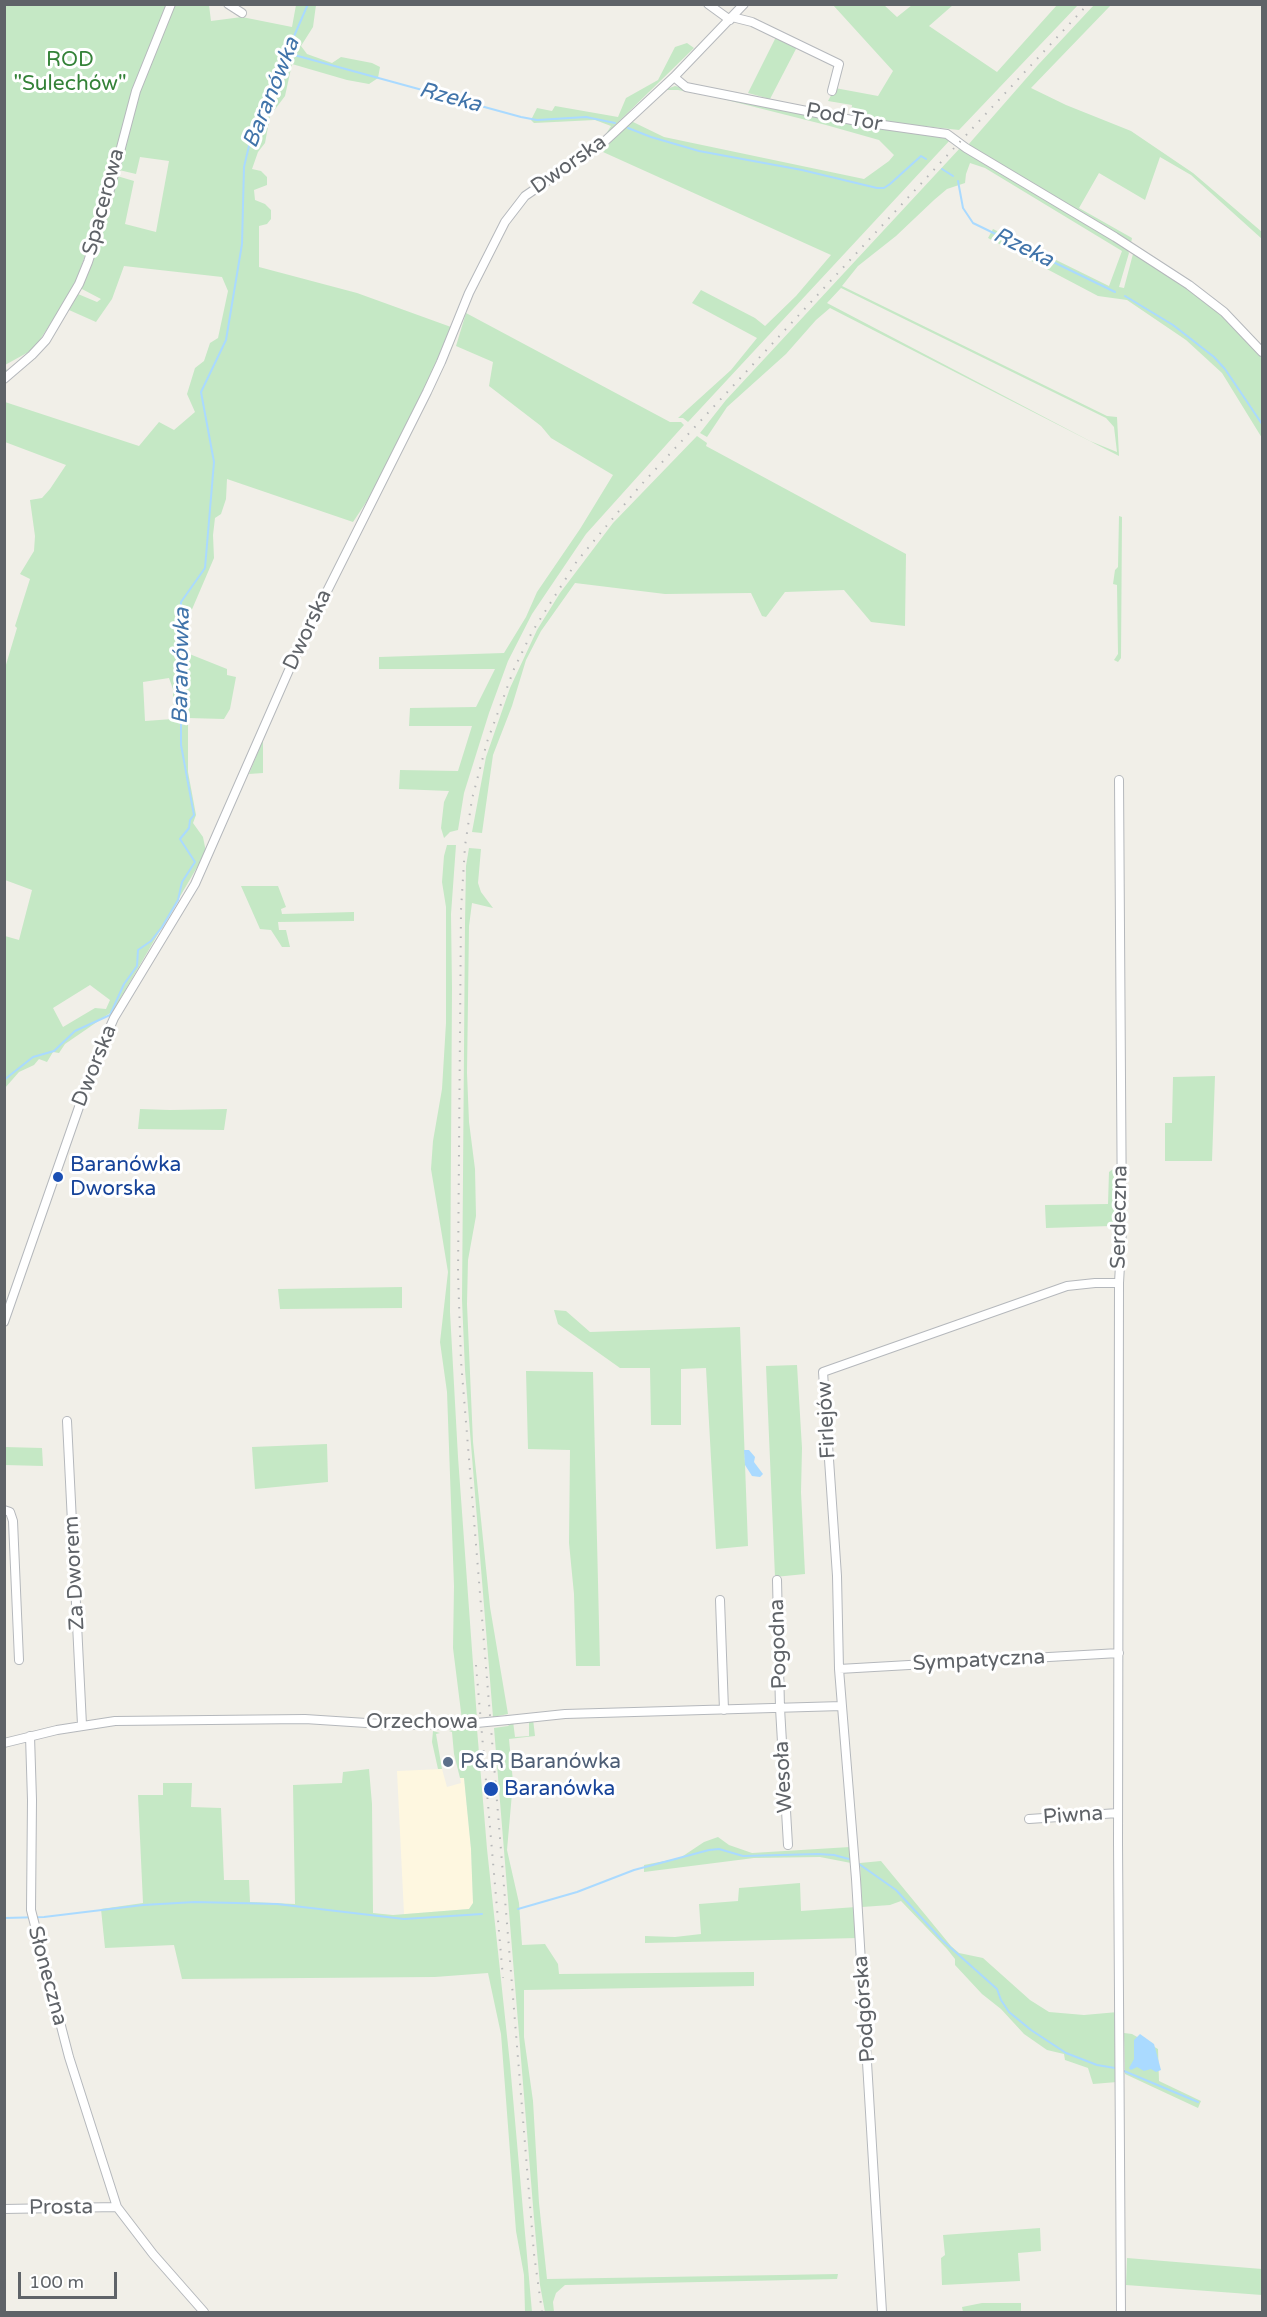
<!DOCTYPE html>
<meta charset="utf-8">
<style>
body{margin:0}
#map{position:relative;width:1267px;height:2317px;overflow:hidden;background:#f1efe8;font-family:"Varela Round",sans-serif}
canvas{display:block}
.frame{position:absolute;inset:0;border:6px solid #5f6368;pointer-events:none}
.scale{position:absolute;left:18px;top:2272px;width:99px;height:27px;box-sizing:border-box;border:3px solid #5f6368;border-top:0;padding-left:8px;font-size:18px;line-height:21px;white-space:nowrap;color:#5f6368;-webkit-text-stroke:4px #fff;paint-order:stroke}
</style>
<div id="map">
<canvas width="1267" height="2317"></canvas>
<div class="frame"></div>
<div class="scale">100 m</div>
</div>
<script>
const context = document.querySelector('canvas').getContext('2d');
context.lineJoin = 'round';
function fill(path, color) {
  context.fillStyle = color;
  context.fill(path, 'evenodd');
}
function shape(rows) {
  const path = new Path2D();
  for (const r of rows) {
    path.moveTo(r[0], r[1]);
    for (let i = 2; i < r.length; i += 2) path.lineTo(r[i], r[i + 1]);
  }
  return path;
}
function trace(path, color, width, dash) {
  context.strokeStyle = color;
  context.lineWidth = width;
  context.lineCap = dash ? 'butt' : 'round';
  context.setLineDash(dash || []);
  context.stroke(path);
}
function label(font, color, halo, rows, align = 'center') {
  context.font = font + ' "Varela Round",sans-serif';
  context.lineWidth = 6;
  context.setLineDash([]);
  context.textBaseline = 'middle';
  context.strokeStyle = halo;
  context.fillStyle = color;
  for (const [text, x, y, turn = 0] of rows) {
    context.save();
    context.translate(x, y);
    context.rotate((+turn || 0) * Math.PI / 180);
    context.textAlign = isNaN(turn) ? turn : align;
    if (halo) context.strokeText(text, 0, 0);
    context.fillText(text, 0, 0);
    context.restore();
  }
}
fill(shape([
 [442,1769,447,1787,461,1783,460,1778,464,1777,471,1849,473,1903,469,1909,404,1914,397,1771]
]), '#fef7e0');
fill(shape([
 [146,4,168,5,134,86,100,213,74,287,34,349,5,365,7,371,5,373,4,5],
 [172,5,209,5,211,21,242,17,292,27,296,5,316,5,313,27,301,46,307,54,332,63,341,57,372,63,380,67,378,78,369,84,347,80,292,64,285,96,270,116,265,143,258,152,252,169,261,171,267,177,267,185,254,190,255,200,265,204,271,210,271,219,267,224,259,226,259,267,357,293,451,327,424,392,367,501,353,522,227,479,226,499,221,514,215,518,213,535,214,558,190,614,187,653,227,669,227,675,236,677,230,709,224,719,188,718,188,772,196,815,193,823,203,837,206,852,113,1011,65,1044,59,1053,53,1052,47,1062,39,1059,34,1065,19,1072,5,1088,5,936,19,940,32,890,5,880,5,668,17,628,15,626,30,579,20,574,34,551,35,536,30,500,42,498,50,489,66,465,5,442,5,402,139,446,159,422,174,430,195,412,187,394,195,368,204,361,210,343,218,338,228,291,222,277,124,266,112,299,96,322,69,310,78,294,97,302,101,299,80,288,117,176,134,181,125,224,156,232,169,161,140,157,136,174,119,170,117,166,145,71],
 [169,678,173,689,173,719,145,721,143,682],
 [90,985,110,1000,106,1009,95,1008,63,1027,53,1008],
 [833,5,884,5,897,17,912,5,953,5,929,26,997,72,1057,5,1078,5,959,130,887,122,851,115,852,105,828,101,835,88,878,96,893,71],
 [1094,5,1111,5,1031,88,1066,105,1131,131,1193,173,1262,232,1262,239,1191,175,1160,157,1145,200,1099,173,1079,208,1132,238,1131,243,968,145,1038,65],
 [776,37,797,47,770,99,748,93],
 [687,43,694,48,606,134,611,126,595,120,534,123,531,120,537,108,552,111,555,106,618,117,626,98,658,80,675,47],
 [675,86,822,118,951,139,688,422,683,418,678,418,731,370,757,338,692,303,701,290,755,318,765,326,796,296,831,255,603,152,622,128,631,121,664,137,864,179,889,161,894,155,879,140,826,125,719,98,678,90,664,90],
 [961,147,975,158,1127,249,1129,253,1119,287,1124,288,1133,254,1137,254,1213,307,1262,358,1262,438,1222,373,1186,340,1127,300,1098,296,988,238,993,229,1109,286,1122,251,985,168,970,163,966,174,965,183,947,189,934,200,896,236,858,266,842,286,1107,416,1117,417,1119,456,830,308,816,320,786,354,727,407,707,437,700,433,726,400],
 [841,288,1106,418,1114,427,1117,452,1090,441,827,303],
 [466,313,670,422,681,422,684,425,586,534,532,614,508,661,489,713,464,793,458,830,450,832,444,838,441,828,444,802,449,791,399,789,400,770,458,771,472,726,409,726,410,708,476,707,495,669,379,669,379,657,504,653,526,617,537,592,580,529,613,475,551,438,541,426,489,386,493,362,456,346],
 [697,436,707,443,706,446,906,554,905,626,871,622,844,590,785,592,766,617,762,616,751,593,665,594,575,583,541,631,526,660,512,706,493,755,482,833,472,832,486,757,510,688,537,630,560,593,613,523],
 [1119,516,1122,517,1121,658,1118,662,1114,660,1118,654,1117,585,1113,584,1115,570,1118,567],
 [262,742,263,742,263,773,249,774],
 [447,845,456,845,451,914,452,988,450,1312,458,1457,477,1719,462,1720,453,1648,454,1586,447,1392,440,1342,448,1272,431,1169,433,1141,442,1089,446,1023,446,907,442,882,444,856],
 [469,848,481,849,478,883,481,892,493,908,472,903,469,926,467,1073,469,1122,475,1169,476,1216,468,1260,467,1304,473,1442,490,1607,508,1714,493,1717,465,1370,462,1300,465,924,466,866],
 [241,886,278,886,286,907,281,909,282,914,354,912,354,921,278,922,279,930,286,930,290,947,282,947,271,930,260,929],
 [1215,1076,1212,1161,1165,1161,1165,1123,1172,1123,1173,1077],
 [140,1109,170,1110,227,1109,224,1130,138,1129],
 [1117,1166,1117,1223,1111,1226,1046,1228,1045,1205,1108,1204,1109,1172],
 [402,1287,402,1308,280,1309,278,1289],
 [554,1310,566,1311,590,1332,740,1327,748,1546,716,1549,706,1368,681,1369,681,1425,651,1425,650,1368,620,1368,558,1324],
 [797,1365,802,1448,801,1492,805,1574,775,1577,766,1366],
 [526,1371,593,1372,600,1666,576,1666,574,1594,569,1543,570,1450,528,1449],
 [327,1444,328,1482,255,1489,252,1447],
 [5,1447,42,1448,43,1466,5,1465],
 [533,1719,535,1736,509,1739,513,1782,507,1850,519,1903,522,1945,545,1944,558,1964,559,1974,754,1972,754,1986,524,1990,524,2037,533,2101,539,2203,547,2279,838,2274,837,2279,565,2285,556,2293,553,2302,554,2312,545,2312,540,2285,534,2218,494,1728,508,1726,513,1721,515,1737,529,1736,529,1720],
 [466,1728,466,1730,477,1729,487,1849,510,2064,532,2312,525,2312,524,2275,516,2231,501,2034,488,1973,435,1977,182,1979,174,1945,105,1948,101,1909,143,1903,138,1795,163,1795,163,1783,192,1783,191,1807,221,1808,224,1880,249,1880,250,1902,295,1904,293,1785,342,1783,343,1772,369,1769,372,1804,373,1913,393,1915,469,1909,473,1903,471,1849,464,1778,460,1778,454,1754,452,1732,449,1731],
 [433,1731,440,1733,436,1734,442,1769,438,1769,432,1742],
 [718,1837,729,1845,752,1853,850,1847,851,1863,820,1857,754,1858,644,1872,644,1865,680,1858,704,1842],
 [881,1861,951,1946,959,1953,983,1958,1030,2000,1049,2012,1084,2015,1118,2012,1117,2082,1093,2084,1088,2068,1065,2060,1064,2054,1047,2050,1024,2034,1001,2009,982,1994,955,1965,955,1959,947,1949,901,1901,890,1905,862,1907,860,1863],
 [800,1883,801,1911,856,1907,858,1938,645,1943,645,1936,675,1937,701,1934,699,1904,738,1901,739,1888],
 [1124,2033,1132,2034,1158,2049,1159,2081,1201,2101,1198,2108,1125,2074],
 [1040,2228,1041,2251,1018,2253,1020,2281,942,2285,941,2258,945,2255,943,2235],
 [1127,2258,1262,2269,1262,2295,1126,2285],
 [982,2303,1021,2303,1021,2312,963,2312,962,2307]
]), '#c5e8c5');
fill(shape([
 [744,1450,749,1450,755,1457,754,1462,763,1474,760,1477,752,1476,745,1465],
 [1140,2034,1154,2044,1161,2070,1156,2072,1151,2069,1144,2071,1137,2067,1131,2070,1129,2068,1134,2059,1134,2040]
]), '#aadaff');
trace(shape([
 [287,53,521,117,537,120,586,117,615,123],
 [628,128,651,137,699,151,802,170,877,188,884,188,890,184,921,156,926,159],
 [942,169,953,176],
 [958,181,963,208,973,223,1115,292],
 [1125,296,1173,325,1214,357,1225,369,1262,424],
 [4,1080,33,1057,54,1051,75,1031,110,1015,124,984,137,966,138,950,151,941,162,927,178,900,182,882,195,862,180,839,189,828,190,820,194,815,181,745,181,602,205,568,214,462,201,392,226,340,242,244,244,167,252,133,308,4],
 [859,1864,896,1890,942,1940,997,1989,1001,2000,1009,2012,1031,2030,1066,2053,1097,2065,1115,2068],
 [518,1909,577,1892,634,1870,709,1850,719,1849,743,1856,818,1854,834,1855,849,1859],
 [4,1918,44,1917,143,1905,195,1902,277,1904,404,1919,482,1914],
 [1124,2071,1198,2102]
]), '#aadaff', 2);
const street = shape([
 [228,4,242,13],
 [708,4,730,20],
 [732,17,752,22,839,64,832,91],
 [674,77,686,87,862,122,947,134,966,148,1115,237,1189,285,1224,312,1262,352],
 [4,379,32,355,46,340,79,284,88,262,104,212,136,91,171,4],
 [1119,780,1122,1229,1119,1283,1118,1841,1121,2312],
 [4,1322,94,1064,114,1018,195,884,300,645,427,392,441,362,469,293,505,222,525,196,604,142,674,77,744,4],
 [67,1421,82,1725],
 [4,1510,10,1512,13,1521,19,1660],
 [777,1580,780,1708,788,1845],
 [720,1600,724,1710],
 [839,1669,1119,1653],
 [508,1720,565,1714,842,1706],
 [30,1736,32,1800,31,1910,69,2057,117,2207,153,2254,204,2312],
 [4,1743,57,1730,115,1721,305,1719,397,1725,466,1724],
 [1029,1819,1118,1813],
 [4,2209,117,2207],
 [882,2312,856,1879,839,1669,837,1576,823,1372,1067,1286,1095,1283,1119,1283]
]);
trace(street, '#b5b8bc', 10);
trace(street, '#fff', 8);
trace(shape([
 [476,1665,503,1978],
 [542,2312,534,2254,461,1361,458,1273,461,910,465,846,472,799,487,742,514,669,532,632,577,561,640,486,1088,4]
]), '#b6b7b8', 2, [1.5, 8]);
const streetBridge = shape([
 [466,1724,508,1720]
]);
trace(streetBridge, '#b5b8bc', 10, []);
trace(streetBridge, '#fff', 8);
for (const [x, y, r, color] of [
 [58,1177,6,"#1a4fb4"],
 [448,1762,6,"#5c6f8a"],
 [491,1789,8,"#1a4fb4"]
]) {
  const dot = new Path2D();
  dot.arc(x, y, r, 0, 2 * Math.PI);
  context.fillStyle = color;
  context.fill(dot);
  trace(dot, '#fff', 2);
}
label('21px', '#348238', '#fff', [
 ["ROD",70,60],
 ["\"Sulechów\"",70,84]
]);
label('21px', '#5f6368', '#fff', [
 ["Pod Tor",844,118,11],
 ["Dworska",569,165,-35],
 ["Spacerowa",104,202,-75],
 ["Dworska",308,630,-65],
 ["Dworska",95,1066,-68],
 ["Serdeczna",1120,1217,-89],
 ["Firlejów",827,1420,-93],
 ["Za Dworem",75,1573,-93],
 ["Pogodna",779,1644,-92],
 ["Sympatyczna",979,1661,-3],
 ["Orzechowa",422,1722],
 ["Wesoła",784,1777,-93],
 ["Piwna",1073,1816,-4],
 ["Słoneczna",47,1976,75],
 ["Podgórska",865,2009,-94],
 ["Prosta",61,2208,-1]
]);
label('21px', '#164399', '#fff', [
 ["Baranówka",70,1165],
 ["Dworska",70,1189],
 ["Baranówka",504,1789]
], 'left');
label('21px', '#4e5e75', '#fff', [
 ["P&R Baranówka",460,1762]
], 'left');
label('italic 22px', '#4174aa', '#fff', [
 ["Baranówka",272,93,-68],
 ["Rzeka",450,98,15],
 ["Rzeka",1023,248,26],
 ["Baranówka",182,666,-89]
]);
</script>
